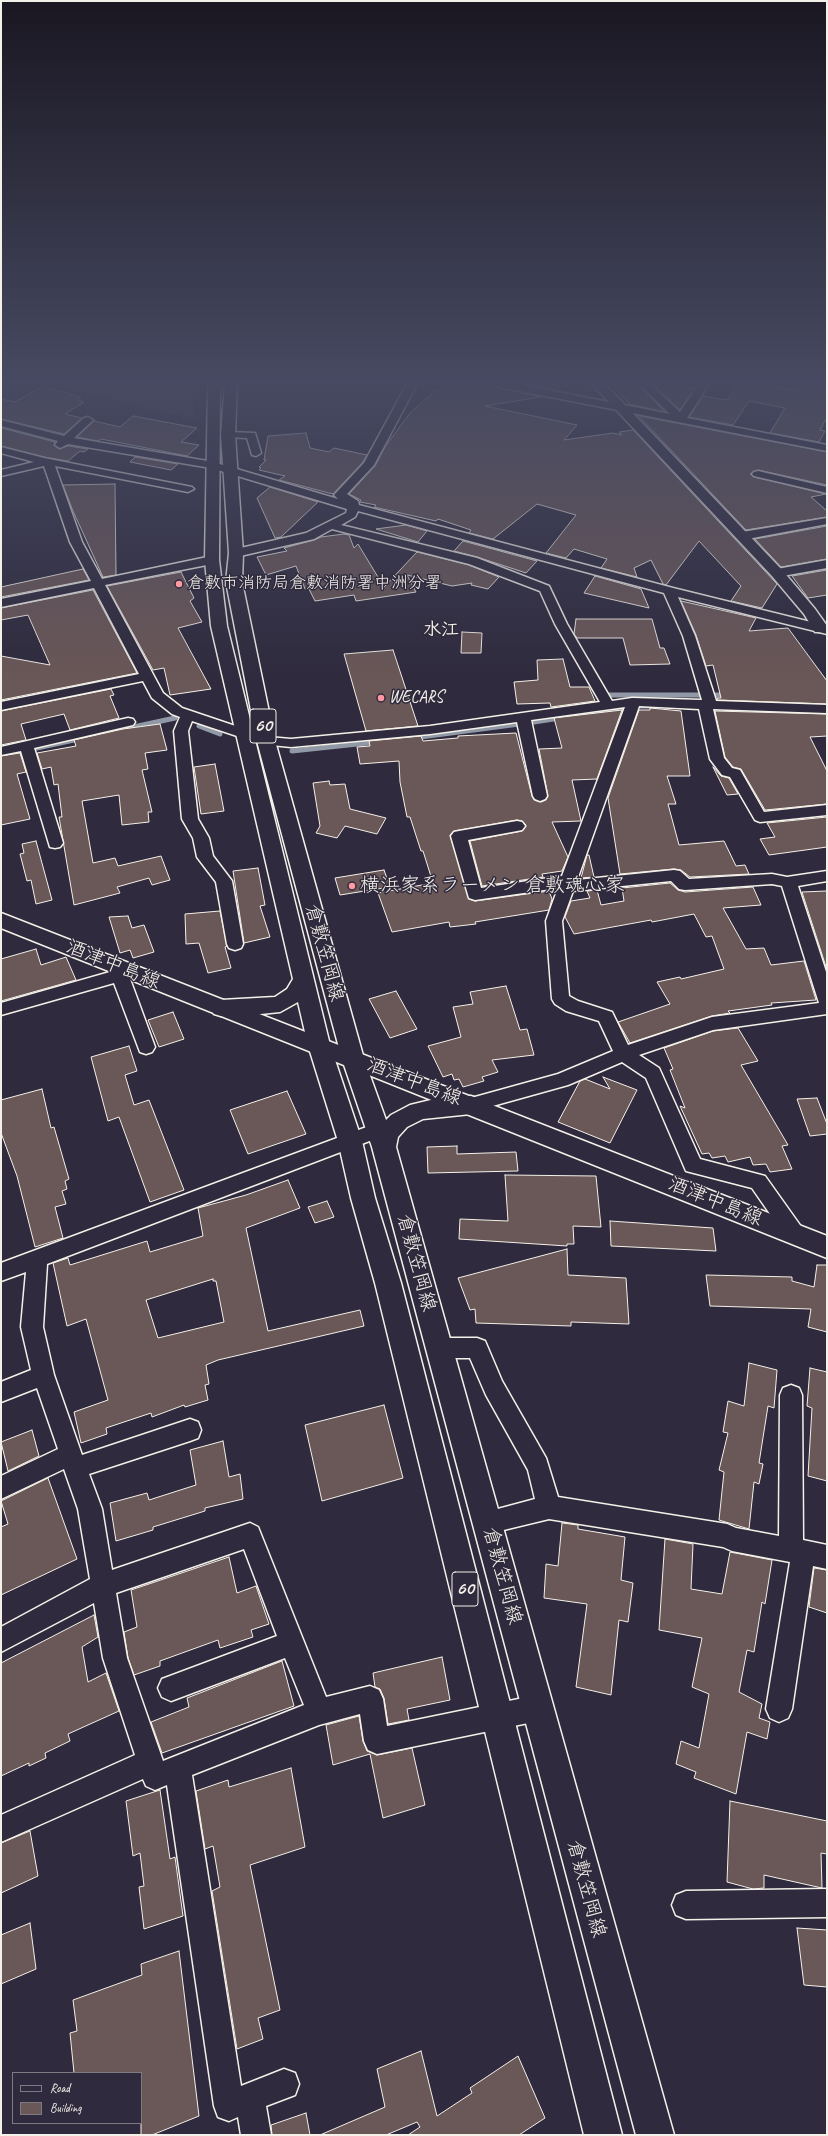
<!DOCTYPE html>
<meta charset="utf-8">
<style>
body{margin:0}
#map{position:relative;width:828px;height:2136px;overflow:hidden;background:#2f2a3d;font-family:Caveat,sans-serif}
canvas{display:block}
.frame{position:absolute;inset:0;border:2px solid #f4f1e8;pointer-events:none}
.legend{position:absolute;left:12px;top:2072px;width:130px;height:52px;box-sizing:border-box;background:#2f2a3d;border:1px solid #7e7a81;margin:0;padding:5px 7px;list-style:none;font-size:12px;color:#f4f1e8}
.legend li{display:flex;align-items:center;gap:8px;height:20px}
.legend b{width:20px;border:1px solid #7e7a81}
</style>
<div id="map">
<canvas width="828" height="2136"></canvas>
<div class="frame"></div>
<ul class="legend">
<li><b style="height:5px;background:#2f2a3d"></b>Road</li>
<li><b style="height:11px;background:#6a5757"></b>Building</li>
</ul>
</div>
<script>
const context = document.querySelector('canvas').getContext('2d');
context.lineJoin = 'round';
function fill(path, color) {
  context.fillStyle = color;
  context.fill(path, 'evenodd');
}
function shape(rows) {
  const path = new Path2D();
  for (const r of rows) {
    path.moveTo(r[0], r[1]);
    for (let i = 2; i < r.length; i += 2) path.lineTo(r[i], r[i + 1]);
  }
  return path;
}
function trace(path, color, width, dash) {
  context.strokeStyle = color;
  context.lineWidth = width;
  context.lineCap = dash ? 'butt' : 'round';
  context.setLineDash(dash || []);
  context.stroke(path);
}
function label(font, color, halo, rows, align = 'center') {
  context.font = font + ' Caveat,"Klee One",sans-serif';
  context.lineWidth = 3;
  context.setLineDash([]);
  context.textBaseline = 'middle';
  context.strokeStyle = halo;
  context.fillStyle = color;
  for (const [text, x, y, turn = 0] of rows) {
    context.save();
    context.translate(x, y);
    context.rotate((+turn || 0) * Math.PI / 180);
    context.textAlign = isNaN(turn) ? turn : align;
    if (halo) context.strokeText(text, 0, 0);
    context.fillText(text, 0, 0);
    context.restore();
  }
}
fill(shape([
 [58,384,195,384,193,418,160,412]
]), '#413845');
trace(shape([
 [608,695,728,695],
 [640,706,653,706],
 [534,722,624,708],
 [199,726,220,734],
 [413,738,519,724],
 [37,748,175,718],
 [292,751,376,742],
 [1,756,24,751]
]), '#9299a6', 5);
const building = shape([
 [446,384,493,384,499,388,541,397,485,406,577,425,564,440,613,433,622,435,619,432,633,430,777,584,762,608,731,601,741,586,699,541,666,585,663,584,651,560,634,568,637,577,601,568,607,559,574,549,566,558,546,553,576,515,537,504,493,539,469,533,471,530,438,519,436,521,374,507,376,505,360,502,361,500,349,494,375,466,385,447,410,413,436,390,439,391,446,384],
 [527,384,558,384,558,391,527,384],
 [612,384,638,384,665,412,629,404,612,384],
 [653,384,676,384,695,388,680,410,653,384],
 [737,384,764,384,796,390,798,387,803,387,805,384,827,384,827,417,820,430,825,431,819,442,770,433,785,408,749,401,733,425,689,417,703,396,727,400,737,384],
 [43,386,81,397,78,400,84,402,65,414,82,418,64,434,1,419,1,399,15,402,43,386],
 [133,416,197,428,181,442,199,445,187,456,101,439,98,441,77,437,94,421,120,427,133,416],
 [639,416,827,452,827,485,758,470,750,474,754,477,826,494,811,497,827,511,827,517,746,530,639,416],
 [1,428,55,442,54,445,59,449,68,446,88,449,84,452,80,451,68,461,44,457,1,446,1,428],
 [306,433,310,448,329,452,334,448,367,455,363,462,333,494,279,480,285,476,259,470,261,468,259,467,266,460,264,460,268,436,306,433],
 [135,457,178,464,171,470,130,462,135,457],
 [115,484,116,575,103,577,73,511,63,485,115,484],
 [270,487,318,502,281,537,275,538,257,498,270,487],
 [406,525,427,531,418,542,376,529,406,525],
 [827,526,827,559,781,567,755,539,827,526],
 [344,534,349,535,354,548,358,544,384,587,417,552,469,565,499,577,488,589,471,585,472,583,452,586,407,575,416,592,356,601,354,595,315,601,309,589,305,589,296,566,266,575,257,557,287,551,284,548,314,540,321,537,344,534],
 [463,541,537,561,526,573,477,557,454,551,463,541],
 [83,569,89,580,1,597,1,587,83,569],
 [827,570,827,595,808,598,792,576,827,570],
 [181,572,194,598,190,601,202,622,178,628,211,689,170,695,164,668,153,670,107,586,181,572],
 [595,576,641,589,649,608,584,593,595,576],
 [93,590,137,673,1,700,1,656,50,665,28,615,1,620,1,608,93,590],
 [681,601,756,618,749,631,788,628,827,681,827,704,717,700,717,698,721,698,713,665,706,666,696,635,681,601],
 [576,619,652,619,660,648,664,648,670,664,630,665,623,638,577,638,574,634,576,619],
 [462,632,482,633,481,653,461,653,462,632],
 [393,650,418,726,366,731,344,654,393,650],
 [563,659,570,687,589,687,595,701,551,707,550,703,517,704,514,682,538,680,537,660,563,659],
 [111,689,114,695,110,696,119,718,70,730,64,714,21,724,26,740,1,745,1,711,111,689],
 [650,708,681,711,690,776,667,776,676,804,668,804,679,845,724,841,736,866,745,865,749,874,690,877,681,870,674,869,620,874,608,798,639,710,650,710,650,708],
 [622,710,597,779,572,780,581,821,552,822,568,857,562,871,542,874,543,877,482,886,470,841,522,831,526,825,522,821,517,820,454,831,450,835,469,899,475,901,549,891,552,899,549,910,475,922,476,924,450,927,449,922,392,932,378,893,433,883,423,851,421,851,410,817,407,817,400,782,399,761,360,764,357,747,370,746,369,741,421,736,423,741,458,738,458,736,516,733,532,796,534,800,541,802,546,800,548,796,539,749,562,748,554,718,622,710],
 [715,711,827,714,827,736,810,737,827,771,827,804,765,810,741,769,733,767,725,757,715,711],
 [160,724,167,750,145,753,148,769,142,770,152,812,148,812,149,822,122,825,119,795,82,801,93,863,115,858,118,866,161,856,170,880,152,885,149,878,117,887,120,893,74,905,59,817,62,817,58,784,54,785,51,767,42,769,37,753,76,746,74,740,123,729,160,724],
 [20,753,26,772,17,774,30,819,1,825,1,756,20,753],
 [215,764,224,811,201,814,194,767,215,764],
 [713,767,721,776,729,778,738,794,727,795,713,767],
 [329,781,330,785,345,784,350,809,386,818,377,834,345,826,337,838,316,833,320,826,313,783,329,781],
 [827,817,827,847,769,855,760,839,775,837,767,823,827,817],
 [36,841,52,900,36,904,31,880,27,881,20,854,24,853,22,844,36,841],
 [587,855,589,855,594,877,581,878,587,855],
 [258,868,265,905,260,906,270,937,244,943,233,871,258,868],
 [384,870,390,887,340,895,335,878,384,870],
 [670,883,678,890,685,892,753,887,761,905,723,908,746,949,764,948,771,965,804,961,816,1000,771,1003,772,1005,728,1011,730,1013,712,1016,630,1043,618,1022,670,1004,657,982,680,977,681,979,724,969,712,936,706,937,694,914,652,922,651,920,574,934,565,917,571,901,590,898,587,891,597,890,601,905,624,901,622,888,670,883],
 [827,891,827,970,802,892,827,891],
 [220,911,227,946,225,947,231,968,208,973,199,943,186,944,185,914,220,911],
 [128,916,132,928,144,925,154,952,133,958,130,950,120,953,109,917,128,916],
 [36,949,41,965,66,957,76,980,1,1001,1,959,36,949],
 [506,986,520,1030,527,1029,534,1055,492,1060,498,1072,482,1077,484,1081,463,1087,459,1079,454,1080,452,1074,443,1077,428,1046,461,1037,453,1007,473,1004,470,992,506,986],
 [396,991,417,1029,390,1038,369,999,396,991],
 [173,1012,184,1039,159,1047,148,1020,173,1012],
 [738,1028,758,1061,741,1065,788,1145,782,1146,792,1169,770,1172,766,1164,753,1165,750,1157,728,1162,725,1156,712,1158,709,1153,702,1154,680,1106,685,1108,670,1070,673,1069,664,1048,713,1031,738,1028],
 [129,1046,137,1071,125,1075,134,1105,149,1100,184,1190,150,1202,119,1117,108,1121,91,1057,129,1046],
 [603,1077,637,1090,610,1143,558,1122,580,1081,585,1079,610,1089,603,1077],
 [42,1089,51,1128,54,1127,69,1179,65,1181,67,1189,62,1191,66,1204,55,1207,63,1238,35,1247,17,1176,1,1133,1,1100,42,1089],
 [287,1091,306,1134,248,1154,230,1110,287,1091],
 [817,1098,827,1124,827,1134,810,1136,797,1099,817,1098],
 [457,1146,457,1154,516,1152,518,1171,428,1173,427,1147,457,1146],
 [505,1175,596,1176,601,1227,573,1226,574,1244,567,1244,567,1246,459,1239,460,1219,508,1221,505,1175],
 [288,1180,300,1208,246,1228,268,1331,360,1310,364,1326,218,1360,206,1365,209,1384,205,1385,208,1400,185,1407,184,1405,152,1417,151,1413,106,1428,107,1434,81,1443,74,1412,108,1400,86,1319,67,1326,53,1263,68,1258,70,1265,147,1241,150,1252,203,1236,198,1208,246,1195,288,1180],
 [213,1279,213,1281,216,1281,224,1322,158,1338,146,1300,213,1279],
 [327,1201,334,1217,315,1223,308,1207,327,1201],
 [610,1221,713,1228,716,1251,611,1246,610,1221],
 [567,1249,568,1275,626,1278,629,1324,571,1322,571,1326,476,1323,475,1309,470,1310,458,1278,567,1249],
 [817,1265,827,1265,827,1332,808,1327,811,1309,710,1306,706,1275,792,1277,792,1281,814,1287,817,1265],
 [749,1363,777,1370,774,1408,768,1406,759,1463,763,1464,759,1484,754,1482,749,1529,719,1520,724,1472,719,1470,728,1433,723,1432,728,1401,744,1406,749,1363],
 [810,1368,827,1372,827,1481,808,1476,812,1408,807,1406,810,1368],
 [384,1405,403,1478,322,1501,305,1425,384,1405],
 [32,1430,39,1456,8,1471,1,1442,32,1430],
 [223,1441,229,1477,240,1474,243,1499,205,1508,205,1511,153,1527,153,1530,116,1541,110,1503,147,1493,149,1500,196,1485,190,1450,223,1441],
 [48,1478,77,1559,1,1595,1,1527,8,1524,1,1501,48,1478],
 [562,1523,578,1525,578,1529,625,1537,621,1580,633,1583,628,1622,619,1620,611,1695,576,1687,587,1604,544,1598,546,1564,558,1566,562,1523],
 [665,1539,693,1544,691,1589,722,1594,730,1552,772,1560,765,1604,762,1602,754,1652,747,1650,739,1692,762,1704,759,1718,770,1722,767,1739,747,1732,736,1794,694,1778,696,1772,676,1764,681,1741,699,1748,709,1694,692,1687,702,1638,659,1630,665,1539],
 [229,1557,237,1593,256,1586,269,1624,251,1630,253,1637,220,1648,218,1640,160,1661,160,1666,134,1675,128,1658,124,1632,137,1627,131,1590,229,1557],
 [814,1568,827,1570,827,1613,809,1607,814,1568],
 [94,1615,98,1637,82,1647,88,1682,106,1673,119,1711,68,1734,70,1741,45,1753,46,1758,29,1766,29,1763,1,1776,1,1663,94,1615],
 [442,1657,450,1700,407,1709,409,1720,388,1724,384,1698,380,1689,375,1687,373,1673,442,1657],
 [282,1661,294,1706,162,1753,151,1722,189,1707,187,1698,282,1661],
 [359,1716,363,1741,367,1751,377,1755,412,1748,425,1805,383,1818,370,1754,333,1765,326,1725,359,1716],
 [291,1768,305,1847,250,1865,280,2010,258,2018,263,2039,237,2049,212,1891,220,1887,213,1846,205,1849,196,1791,228,1780,229,1787,291,1768],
 [160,1790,170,1859,175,1857,183,1916,144,1929,139,1887,144,1886,140,1853,133,1856,126,1801,160,1790],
 [730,1801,827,1821,827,1854,821,1853,822,1888,764,1875,764,1888,753,1889,727,1882,730,1801],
 [30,1831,38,1876,1,1893,1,1843,30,1831],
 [30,1923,36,1969,1,1984,1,1935,30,1923],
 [797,1928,827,1930,827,1987,804,1985,797,1928],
 [179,1951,199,2116,152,2135,141,2135,141,2073,74,2073,70,2033,77,2031,73,2000,142,1975,141,1964,179,1951],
 [421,2051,437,2116,472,2093,470,2088,518,2056,545,2118,519,2135,408,2135,420,2127,417,2122,386,2135,320,2135,385,2107,377,2069,421,2051],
 [306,2113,310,2135,272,2135,271,2125,306,2113]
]);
fill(building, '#6a5757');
trace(building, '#f4f1e8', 1);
const street = shape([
 [407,384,417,384,374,465,347,494,358,501,359,505,673,588,827,626,827,634,678,597,695,636,716,701,827,705,827,713,713,709,724,758,732,768,740,770,764,812,827,805,827,815,760,822,755,820,730,777,722,775,710,759,699,709,639,706,577,880,674,870,680,871,689,879,772,874,787,877,827,871,827,881,798,886,827,975,827,1014,713,1030,639,1055,659,1068,700,1159,765,1176,802,1228,805,1234,802,1240,795,1243,788,1240,752,1188,686,1171,646,1078,622,1062,568,1085,471,1112,464,1110,462,1105,464,1100,558,1074,613,1051,599,1021,566,1011,555,1004,552,999,546,921,558,888,475,900,469,898,451,836,454,832,459,831,517,821,522,822,525,826,522,830,517,831,468,840,481,888,562,876,625,707,531,720,547,796,545,799,540,801,535,799,533,796,517,722,430,734,291,747,261,744,192,721,188,731,198,819,209,838,213,856,232,881,243,944,241,948,235,950,229,948,227,944,216,882,197,857,193,838,182,819,174,731,180,717,172,714,152,698,143,681,1,710,1,702,139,674,94,588,1,607,1,599,91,581,70,542,44,466,1,476,1,470,34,462,1,453,1,447,44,458,192,487,194,489,188,492,55,466,82,542,102,579,212,556,218,560,212,564,105,585,163,693,182,708,268,737,291,739,430,726,600,702,555,624,540,591,469,564,332,529,314,539,236,557,232,556,230,553,232,550,306,533,346,513,347,509,211,468,68,444,60,448,55,445,58,441,1,426,1,420,64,436,84,418,88,417,93,420,74,438,213,462,338,499,334,495,364,463,407,384],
 [358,511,664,593,683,636,702,700,632,698,612,701,567,624,549,586,477,558,341,525,355,517,358,511],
 [671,881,679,889,685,890,772,884,782,886,819,1003,712,1017,628,1045,612,1012,578,1001,569,996,562,921,573,891,671,881],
 [494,384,517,384,670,414,639,384,650,384,680,412,699,384,709,384,687,418,827,445,827,451,499,387,494,384],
 [228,432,255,433,261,453,256,456,252,455,247,438,224,437,223,435,224,433,228,432],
 [758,471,827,487,827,493,754,476,752,474,754,472,758,471],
 [827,518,827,524,742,540,736,536,742,532,827,518],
 [827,560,827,568,777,577,771,573,777,569,827,560],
 [128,718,133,719,135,722,133,725,34,748,63,843,60,847,55,848,50,847,21,751,1,755,1,747,128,718],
 [131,966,137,968,139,972,137,976,130,979,155,1047,152,1052,146,1054,140,1052,114,983,1,1015,1,1003,131,966],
 [390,1120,397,1123,399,1128,397,1133,380,1137,47,1264,43,1327,54,1375,82,1455,190,1419,198,1422,201,1430,198,1438,190,1441,89,1474,102,1509,112,1570,250,1523,258,1527,326,1697,370,1686,379,1690,383,1699,387,1726,538,1695,547,1699,551,1708,547,1717,538,1721,377,1754,368,1750,364,1741,360,1714,319,1725,192,1775,241,2086,284,2069,295,2073,299,2084,295,2095,266,2106,271,2135,241,2135,238,2117,229,2121,218,2117,214,2106,167,1785,155,1790,146,1786,143,1779,1,1842,1,1815,135,1755,103,1658,94,1603,1,1652,1,1627,90,1579,78,1509,64,1469,1,1499,1,1476,58,1449,37,1388,1,1402,1,1382,31,1370,21,1327,26,1272,1,1281,1,1263,372,1125,390,1120],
 [244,1549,277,1636,162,1679,158,1688,162,1697,171,1701,285,1658,304,1705,163,1761,127,1658,116,1593,244,1549],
 [440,1338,477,1338,485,1341,502,1381,546,1458,558,1497,727,1524,736,1528,779,1536,780,1395,783,1388,791,1385,799,1388,802,1395,803,1540,827,1545,827,1569,813,1566,792,1709,788,1718,779,1722,770,1718,766,1709,790,1562,732,1551,723,1547,549,1519,487,1534,479,1530,475,1522,479,1514,535,1499,528,1470,486,1395,470,1358,440,1358,432,1355,429,1348,432,1341,440,1338],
 [827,1889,827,1917,686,1919,676,1915,672,1905,676,1895,686,1891,827,1889]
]);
const secondary = shape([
 [592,384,605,384,782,570,815,609,827,626,827,632,815,632,804,614,772,576,592,384],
 [1,913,827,1236,827,1258,1,928,1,913]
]);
const primary = shape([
 [208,384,220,384,219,560,227,626,330,1045,362,1141,375,1198,401,1283,622,2135,584,2135,375,1283,351,1198,338,1141,308,1045,298,1002,280,1012,241,1016,221,1016,214,1014,210,1008,214,1002,221,1000,275,997,287,989,293,979,211,626,205,560,208,384],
 [225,384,237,384,235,435,243,553,242,582,275,741,364,1059,386,1120,391,1115,410,1105,439,1098,471,1096,479,1099,482,1105,479,1111,471,1114,423,1119,407,1127,398,1137,396,1147,674,2135,636,2135,372,1147,342,1059,257,741,226,582,229,553,221,435,225,384]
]);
trace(street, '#f4f1e8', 3);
trace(secondary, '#f4f1e8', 3);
trace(primary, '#f4f1e8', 3);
fill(street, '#2f2a3d');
fill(secondary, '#2f2a3d');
fill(primary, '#2f2a3d');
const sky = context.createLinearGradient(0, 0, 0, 684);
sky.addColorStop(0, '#1a1722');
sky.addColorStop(0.56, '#474a62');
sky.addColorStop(1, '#474a6200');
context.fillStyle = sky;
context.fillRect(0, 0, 828, 684);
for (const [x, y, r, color] of [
 [179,584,4,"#ff9aa2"],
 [381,698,4,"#ff9aa2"],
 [352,886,4,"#ff9aa2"]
]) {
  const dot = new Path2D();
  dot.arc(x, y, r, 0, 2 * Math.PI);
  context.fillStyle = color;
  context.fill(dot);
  trace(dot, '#2f2a3d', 1.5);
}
label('17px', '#f4f1e8', '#2f2a3d', [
 ["倉敷市消防局倉敷消防署中洲分署",187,584],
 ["WECARS",389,698]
], 'left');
label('bold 18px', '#f4f1e8', '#2f2a3d', [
 ["水江",441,630]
]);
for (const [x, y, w] of [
 [263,726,26],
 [465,1589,26]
]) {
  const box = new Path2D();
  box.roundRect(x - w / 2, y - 17, w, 34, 3);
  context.fillStyle = '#2f2a3d';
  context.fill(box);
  trace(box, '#f4f1e8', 1);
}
label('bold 19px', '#f4f1e8', null, [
 ["60",263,726],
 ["60",465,1589]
]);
label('20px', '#f4f1e8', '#2f2a3d', [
 ["横浜家系ラーメン 倉敷魂心家",360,886]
], 'left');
label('20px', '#f4f1e8', '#2f2a3d', [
 ["倉敷笠岡線",324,953,75],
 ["酒津中島線",113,965,22],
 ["酒津中島線",414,1082,21],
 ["酒津中島線",715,1202,22],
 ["倉敷笠岡線",416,1263,75],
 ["倉敷笠岡線",502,1576,75],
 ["倉敷笠岡線",586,1889,75]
]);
</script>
